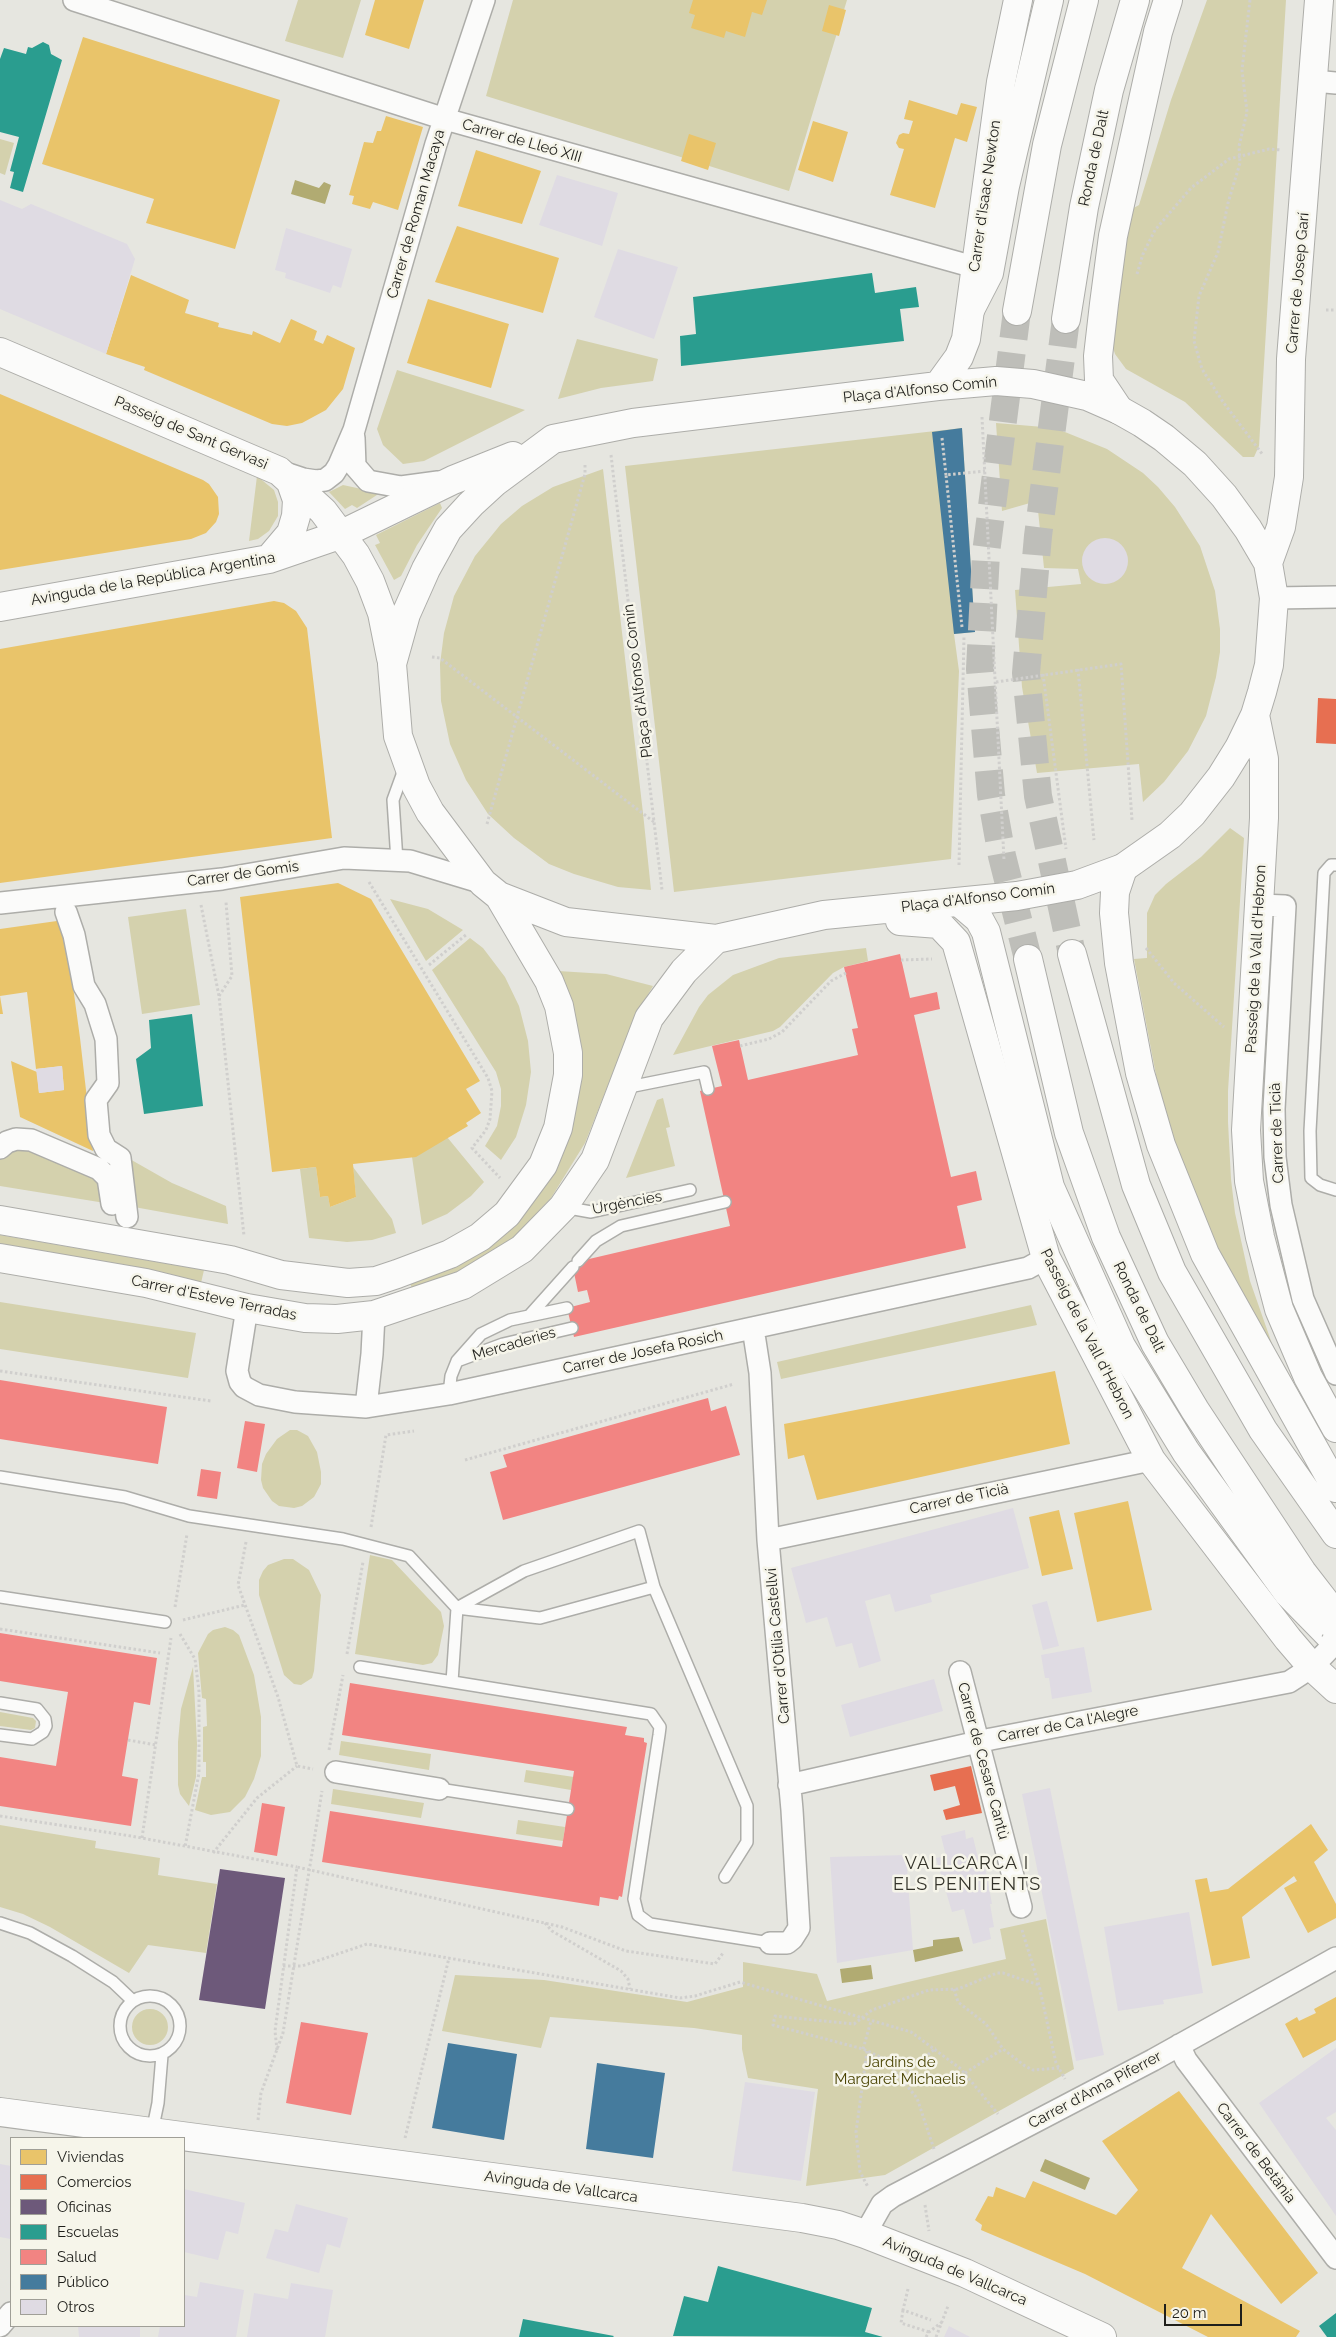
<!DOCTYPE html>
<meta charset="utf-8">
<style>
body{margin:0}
#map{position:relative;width:1336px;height:2337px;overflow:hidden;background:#e6e6e0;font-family:Raleway,sans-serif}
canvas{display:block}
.legend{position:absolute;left:10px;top:2137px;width:175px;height:190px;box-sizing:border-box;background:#f6f5ea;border:1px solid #a09f97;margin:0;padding:6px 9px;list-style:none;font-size:15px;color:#1f1f1b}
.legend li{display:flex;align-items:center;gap:10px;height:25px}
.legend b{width:25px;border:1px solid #a09f97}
.scale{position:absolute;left:1164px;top:2304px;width:78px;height:22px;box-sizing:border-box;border:2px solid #1f1f1b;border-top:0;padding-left:6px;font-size:15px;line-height:18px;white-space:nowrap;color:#1f1f1b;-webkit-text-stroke:4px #f6f5ea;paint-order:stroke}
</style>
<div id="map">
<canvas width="1336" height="2337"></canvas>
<ul class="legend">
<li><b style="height:14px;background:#e9c46a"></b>Viviendas</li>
<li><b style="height:14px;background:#e76f51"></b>Comercios</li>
<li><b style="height:14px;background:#6d597a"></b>Oficinas</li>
<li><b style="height:14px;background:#2a9d8f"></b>Escuelas</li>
<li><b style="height:14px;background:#f28482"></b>Salud</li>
<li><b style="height:14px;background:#457b9d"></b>Público</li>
<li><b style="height:14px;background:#dfdbe3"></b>Otros</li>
</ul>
<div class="scale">20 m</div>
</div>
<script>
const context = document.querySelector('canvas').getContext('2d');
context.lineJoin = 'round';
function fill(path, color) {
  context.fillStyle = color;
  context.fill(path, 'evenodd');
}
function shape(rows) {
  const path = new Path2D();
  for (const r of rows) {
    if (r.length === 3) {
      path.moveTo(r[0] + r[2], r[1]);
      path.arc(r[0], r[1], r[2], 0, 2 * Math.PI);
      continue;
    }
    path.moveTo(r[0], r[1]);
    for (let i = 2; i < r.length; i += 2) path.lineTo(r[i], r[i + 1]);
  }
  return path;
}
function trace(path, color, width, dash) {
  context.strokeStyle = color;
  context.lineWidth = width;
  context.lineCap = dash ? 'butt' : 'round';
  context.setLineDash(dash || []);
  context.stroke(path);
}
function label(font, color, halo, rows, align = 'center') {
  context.font = font + ' Raleway,sans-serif';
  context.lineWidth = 5;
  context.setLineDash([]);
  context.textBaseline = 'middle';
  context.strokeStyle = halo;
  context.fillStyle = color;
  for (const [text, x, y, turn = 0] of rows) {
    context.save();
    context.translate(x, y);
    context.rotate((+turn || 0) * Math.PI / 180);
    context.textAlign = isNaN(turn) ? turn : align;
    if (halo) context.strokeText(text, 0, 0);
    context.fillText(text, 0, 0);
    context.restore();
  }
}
fill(shape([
 [298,0,361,0,343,58,285,41],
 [513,0,847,0,789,191,486,96],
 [1207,0,1286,0,1259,446,1254,457,1243,457,1185,402,1126,369,1115,354,1108,332,1130,210,1139,205,1171,100],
 [0,139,14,143,5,175,0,173],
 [577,339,658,359,653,381,601,388,558,399],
 [397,370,525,410,424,461,403,464,383,445,377,429],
 [996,423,1055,428,1107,449,1143,473,1158,487,1175,507,1200,546,1215,591,1220,629,1220,652,1216,677,1206,716,1188,751,1164,782,1143,802,1139,764,1037,773,1022,687,1015,590,1081,584,1078,569,1044,568,1037,501,1002,511],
 [962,428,975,632,954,634,959,671,951,859,674,892,625,466],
 [603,469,643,813,651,890,618,887,574,874,549,864,514,838,488,814,466,780,450,744,441,701,440,664,444,633,454,596,475,556,501,524,522,506,553,487],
 [257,476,274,490,278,502,278,516,269,531,258,539,249,541],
 [343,485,380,493,357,508,352,505,345,509,329,492],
 [440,503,442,508,417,545,401,576,394,580,375,545,380,543,376,535],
 [1230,828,1244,838,1228,1091,1228,1122,1231,1179,1235,1213,1250,1281,1277,1358,1234,1290,1177,1153,1159,1091,1134,959,1147,958,1147,913,1155,895,1166,884,1201,857],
 [390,899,428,909,463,930,426,961],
 [186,909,200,1005,142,1014,128,917],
 [470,938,483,948,505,977,519,1006,528,1041,531,1072,526,1105,516,1137,501,1160,485,1146,497,1126,501,1106,501,1089,496,1072,432,970],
 [866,948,868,961,844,967,833,973,780,1027,773,1031,673,1055,699,1007,708,995,733,975,779,958],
 [558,971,606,974,653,986,635,1017,585,1143,551,1198,514,1237,495,1251,454,1275,412,1290,410,1282,450,1267,569,1136,580,1084,580,1055,577,1026,569,998],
 [663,1098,670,1127,666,1128,675,1166,626,1178,657,1100],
 [447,1137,484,1182,471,1196,447,1214,422,1225,412,1157],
 [20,1146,100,1179,105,1203,0,1186,0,1158],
 [128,1158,172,1183,226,1206,228,1224,134,1207],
 [316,1167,320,1197,328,1196,330,1207,356,1197,353,1167,392,1219,396,1233,372,1240,347,1242,309,1238,300,1169],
 [0,1235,204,1270,201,1283,186,1278,0,1247],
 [0,1302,196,1333,188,1378,0,1349],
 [1031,1305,1037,1325,781,1379,777,1362],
 [290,1430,297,1430,308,1436,317,1452,321,1472,321,1484,314,1497,302,1506,294,1508,279,1506,272,1501,263,1488,261,1480,262,1464,266,1454,277,1439],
 [370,1555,392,1560,441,1612,444,1626,438,1655,432,1663,423,1665,355,1654],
 [284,1559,293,1559,309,1570,321,1595,314,1671,312,1678,301,1685,294,1684,284,1675,259,1595,259,1580,263,1571,268,1565],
 [225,1627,233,1630,239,1635,254,1675,261,1717,261,1756,254,1779,245,1797,230,1812,211,1815,195,1810,202,1777,206,1777,206,1762,203,1762,203,1727,207,1726,206,1699,202,1698,198,1653,208,1634,213,1630],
 [193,1667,197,1744,196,1777,189,1806,180,1794,178,1785,178,1742,181,1709],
 [0,1712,33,1718,36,1721,35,1728,31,1730,0,1726],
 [341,1741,431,1754,429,1770,339,1755],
 [526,1770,574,1777,571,1790,524,1782],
 [333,1789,424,1803,421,1818,331,1804],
 [518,1820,565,1827,563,1841,516,1834],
 [0,1825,96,1841,95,1848,160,1858,158,1875,217,1884,206,1953,148,1945,129,1973,50,1927,23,1914,0,1907],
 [1046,1919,1074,2069,885,2175,806,2186,818,2089,748,2078,742,2049,742,2035,694,2028,550,2017,541,2048,442,2031,455,1975,544,1980,687,2002,743,1987,743,1962,817,1974,827,2001,1006,1959,1000,1929],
 [150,2027,18]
]), '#d4d1ad');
fill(shape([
 [295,180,319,188,324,182,331,185,325,204,291,194],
 [959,1937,963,1951,915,1962,913,1950,933,1946,933,1940],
 [871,1965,873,1979,842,1983,840,1969],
 [1045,2159,1090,2178,1085,2190,1040,2171]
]), '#b1ab72');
fill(shape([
 [375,0,424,0,409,49,365,35],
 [693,0,767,0,762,15,752,12,745,37,726,31,724,38,691,28,695,15,689,13],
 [829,5,846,10,839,36,822,31],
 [83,37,280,100,235,249,146,223,154,199,42,164],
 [909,100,957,115,961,103,977,107,967,142,955,138,935,208,890,195,904,149,899,148,896,143,899,135,903,133,909,134,913,121,904,119],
 [386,116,423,127,398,210,373,202,370,209,352,204,354,196,349,195,364,142,373,143,377,131,381,131],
 [813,121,848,132,833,182,798,170],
 [689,134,716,143,708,170,681,161],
 [476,150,541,171,522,224,458,206],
 [457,226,559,258,543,313,435,282],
 [131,275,189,300,185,313,219,323,218,327,252,335,253,331,280,343,291,319,317,331,314,340,323,344,327,335,355,348,343,389,326,410,302,423,287,426,272,424,144,370,145,367,106,354],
 [428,299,509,324,491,388,407,363],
 [0,394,203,480,209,484,218,497,219,514,216,522,206,533,191,539,0,570],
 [274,601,284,603,296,611,307,628,332,838,0,883,0,649],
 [338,883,371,899,480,1081,466,1089,481,1113,466,1123,468,1126,416,1157,353,1164,356,1197,330,1207,328,1196,320,1197,316,1167,272,1172,240,897],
 [64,920,80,1038,93,1151,20,1117,11,1061,37,1072,39,1093,64,1090,62,1066,36,1069,27,992,0,996,0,929],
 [0,996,3,1014,0,1014],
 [1055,1371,1070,1444,817,1500,804,1455,788,1459,784,1424],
 [1128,1501,1152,1610,1097,1622,1074,1513],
 [1059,1510,1073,1569,1042,1576,1029,1517],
 [1311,1824,1328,1850,1314,1862,1336,1904,1336,1918,1308,1933,1284,1888,1297,1881,1294,1876,1242,1917,1250,1958,1212,1966,1195,1880,1207,1878,1210,1892,1228,1889],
 [1336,1997,1336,2040,1303,2058,1285,2024,1297,2017,1299,2021,1316,2013,1314,2009],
 [1179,2091,1318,2273,1281,2304,1211,2214,1182,2268,1300,2331,1296,2337,1208,2337,1085,2274,981,2230,982,2225,975,2220,988,2196,993,2197,996,2187,1025,2198,1033,2181,1116,2215,1138,2190,1102,2141]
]), '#e9c46a');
fill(shape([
 [1318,698,1336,699,1336,744,1316,743],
 [971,1766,982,1813,946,1820,943,1810,960,1805,955,1786,934,1791,930,1775]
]), '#e76f51');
fill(shape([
 [220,1869,285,1878,265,2009,199,2000]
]), '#6d597a');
fill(shape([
 [43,42,49,45,51,54,62,60,23,192,10,188,14,172,10,171,19,137,0,132,0,59,4,48,26,54,28,47,32,48],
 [872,273,875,293,916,287,919,307,900,309,904,341,681,366,680,336,696,334,693,297],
 [192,1014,203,1106,144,1114,136,1059,151,1048,149,1020],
 [718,2266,872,2308,865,2332,883,2337,673,2336,684,2296,708,2302],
 [1336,2313,1336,2337,1327,2337,1319,2326],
 [523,2319,614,2336,613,2337,519,2337]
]), '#2a9d8f');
fill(shape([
 [900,954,910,998,937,992,940,1009,914,1015,951,1177,976,1171,982,1200,957,1206,966,1248,574,1337,567,1308,590,1302,587,1290,578,1292,572,1263,730,1226,700,1091,722,1086,712,1046,739,1040,748,1080,858,1055,852,1029,858,1028,844,967],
 [0,1380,167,1407,158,1464,0,1439],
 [708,1398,711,1411,726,1406,740,1455,503,1520,490,1472,507,1467,503,1455],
 [245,1421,265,1424,257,1472,237,1468],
 [201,1469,221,1472,217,1499,197,1496],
 [0,1633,157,1658,150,1705,134,1702,122,1776,138,1779,131,1826,0,1806,0,1757,56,1766,68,1692,0,1681],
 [350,1683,627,1727,625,1735,644,1738,644,1742,647,1743,622,1897,619,1896,618,1900,600,1897,599,1906,322,1862,330,1811,562,1847,574,1771,342,1735],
 [262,1803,285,1807,277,1856,254,1852],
 [301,2022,368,2033,351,2115,286,2103]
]), '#f28482');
fill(shape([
 [962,428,975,632,954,634,932,432],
 [448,2043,517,2054,504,2140,432,2128],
 [597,2063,665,2073,653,2158,586,2149]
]), '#457b9d');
fill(shape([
 [557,175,618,193,602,246,539,225],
 [0,200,22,209,31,204,127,244,135,259,106,354,0,309],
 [286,228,352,249,341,288,333,285,330,293,285,278,286,273,275,270],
 [618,249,678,267,654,339,594,317],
 [1105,561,23],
 [62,1066,64,1090,39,1093,36,1069],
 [1013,1508,1029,1568,930,1595,932,1602,895,1612,890,1594,865,1601,881,1661,859,1668,852,1643,836,1647,827,1617,806,1623,791,1568],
 [1047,1601,1059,1646,1043,1650,1032,1605],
 [1084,1647,1092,1692,1052,1699,1049,1678,1045,1678,1041,1655],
 [934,1679,943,1711,850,1737,841,1705],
 [1050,1788,1104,2055,1076,2061,1022,1794],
 [965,1830,966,1839,973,1837,979,1862,984,1862,992,1904,990,1904,994,1927,989,1928,991,1939,973,1944,964,1909,952,1912,936,1858,946,1856,941,1836],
 [906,1855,913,1950,837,1963,830,1857],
 [1189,1912,1203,1993,1163,2000,1164,2004,1118,2011,1104,1927],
 [1336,2048,1336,2112,1326,2118,1336,2130,1336,2216,1259,2103],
 [745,2082,815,2092,801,2181,732,2171],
 [0,2164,11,2166,11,2239,0,2237],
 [184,2189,245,2203,238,2234,226,2231,218,2260,184,2252],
 [296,2204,348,2218,340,2248,327,2244,319,2273,266,2258,275,2229,288,2232],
 [200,2282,244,2290,236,2337,158,2337,160,2326,184,2326,184,2295,197,2297],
 [291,2283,333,2290,325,2337,247,2337,254,2293,288,2299],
 [78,2326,140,2326,140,2337,79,2337],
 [949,2326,970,2337,944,2337]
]), '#dfdbe3');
trace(shape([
 [1017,311,986,553,980,669,991,795,1002,856,1028,959],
 [1066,319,1038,536,1026,673,1038,796,1072,954]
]), '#bebeb9', 28, [28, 14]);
const lane = shape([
 [397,861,393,800,405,767],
 [1336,865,1331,865,1324,873,1310,1131,1311,1178,1320,1185,1336,1190],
 [624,1088,704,1072,708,1089],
 [563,1207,591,1212,690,1190],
 [578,1261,596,1241,621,1226,725,1202],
 [530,1315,573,1267],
 [457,1361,503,1344,572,1328],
 [449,1394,451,1376,457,1361,481,1334,510,1320,567,1308],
 [0,1477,125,1497,189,1516,343,1539,409,1556,457,1608,452,1682],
 [0,1597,165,1622],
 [457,1608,540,1618,654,1587,747,1806,747,1842,725,1877],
 [457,1608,524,1571,639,1531,654,1587],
 [360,1667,651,1714,660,1727,659,1735,634,1899,638,1915,650,1924,770,1943],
 [0,1703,37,1709,45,1719,46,1726,43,1732,32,1739,0,1735],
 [439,1789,568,1809],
 [0,1923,30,1933,72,1956,113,1982,133,2001],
 [150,2026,30],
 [152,2132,158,2103,162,2055]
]);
const street = shape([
 [74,0,445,119,974,267],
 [1314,81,1336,83],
 [354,438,355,466,368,481,401,487,438,482],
 [282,472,303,479,316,481,325,480,334,473,339,465,354,430,436,144,484,0],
 [1274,598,1336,597],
 [0,903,222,879,344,858,410,861,483,883],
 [1260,905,1285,906,1274,1109,1275,1157,1281,1205,1303,1299,1336,1374],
 [66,912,74,935,84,986,95,1004,106,1039,108,1083,96,1100,99,1135,106,1149,120,1158,127,1217],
 [0,1148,7,1142,16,1139,31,1140,99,1169,108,1178,112,1204],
 [247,1308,237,1371,240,1382,244,1387,259,1395,295,1402,366,1407,449,1394,1028,1268,1046,1258],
 [753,1328,760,1373,768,1540,792,1810,799,1928,792,1939,787,1943,770,1943],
 [366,1407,372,1354,374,1315],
 [768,1540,1151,1460],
 [960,1672,1021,1907],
 [336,1772,439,1789],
 [789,1785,991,1739,1289,1682,1312,1667,1335,1643],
 [1179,2045,1186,2060,1336,2258],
 [865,2234,882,2204,893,2196,1153,2060,1336,1958],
 [0,2326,11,2313]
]);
const secondary = shape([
 [0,352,279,471,323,511,356,555,370,581,382,613,391,658],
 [996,381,1033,384,1087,396,1119,410,1142,423,1164,438,1195,464,1224,496,1248,529,1268,563,1274,598,1269,665,1262,692,1255,715,1239,748,1221,777,1192,814,1170,835,1123,868,1077,885,1017,896,824,915,716,939,566,922,499,896,483,883,430,812,416,786,398,736,392,664,406,614,426,569,448,529,471,504,495,482,553,439,633,423,938,386,996,381],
 [938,386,959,357,966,339,1001,82,1018,0],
 [269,559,291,533,296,516,297,500,290,480],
 [1268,563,1281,527,1289,477,1291,359,1319,0],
 [0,607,269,559,342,534,453,480,513,456],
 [1255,715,1264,759,1264,818,1246,1130,1249,1181,1260,1237,1279,1309,1308,1377,1336,1428],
 [900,921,939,924,956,942,1046,1258,1151,1460,1288,1639,1312,1667,1336,1689],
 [0,1220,230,1260,281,1275,348,1283,376,1281,397,1274,450,1254,480,1237,507,1214,543,1165,558,1128,568,1075,568,1053,559,1006,549,981,499,896],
 [0,1258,146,1283,247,1308,305,1318,337,1319,374,1315,463,1285,522,1249,563,1207,595,1160,649,1018,684,971,716,939],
 [0,2112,802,2218,838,2225,865,2234,965,2273,1102,2337]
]);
const highway = shape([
 [971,308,989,273,1005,186,1049,0],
 [1017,311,1047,145,1084,0],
 [1066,319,1084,207,1109,90,1135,0],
 [1119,410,1099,380,1098,356,1104,304,1113,236,1158,32,1168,0],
 [1123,868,1115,892,1114,913,1119,963,1140,1073,1161,1145,1205,1254,1336,1488],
 [959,902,979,919,986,932,1050,1187,1121,1346,1186,1452,1288,1593,1336,1642],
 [1072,954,1136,1185,1172,1272,1263,1430,1336,1534],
 [1028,959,1069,1133,1106,1237,1155,1343,1195,1410,1302,1572,1336,1616]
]);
trace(lane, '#adada9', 14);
trace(street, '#adada9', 24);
trace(secondary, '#adada9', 30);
trace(highway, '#adada9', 30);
trace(shape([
 [1250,0,1242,70,1247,112,1239,146,1240,163,1228,203,1218,252,1199,296,1194,341,1202,369,1223,402,1263,455],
 [1137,274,1143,254,1155,230,1191,188,1229,159,1269,149,1281,150],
 [1326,310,1336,310],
 [982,417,1004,860],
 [942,438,946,475],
 [611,455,662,890],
 [962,627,946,475,985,471],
 [432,657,440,658,654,822],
 [1078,669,1094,840],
 [1043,674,1066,849],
 [996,682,1121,664,1132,820],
 [487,824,585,474,585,464],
 [959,865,964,636],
 [369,882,488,1078,492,1091,490,1119,486,1130,472,1148,500,1178],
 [201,905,219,996,244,1236],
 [1146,948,1174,983,1224,1027],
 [901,960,932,959],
 [429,965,467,934],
 [219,996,232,976,226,902],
 [740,1046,769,1039,782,1032,831,981,846,973],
 [0,1371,211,1401],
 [465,1460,734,1384],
 [371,1527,386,1435,414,1431],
 [246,1542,238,1585,278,1697,297,1766,313,1769],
 [175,1607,187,1534],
 [183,1620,245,1605],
 [0,1629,160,1653],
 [180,1634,195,1659,199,1691,199,1773,185,1847],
 [347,1654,363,1562],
 [128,1740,156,1745],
 [329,1750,343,1675],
 [0,1816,131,1836,297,1867],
 [142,1838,171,1638],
 [213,1853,257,1798,297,1766],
 [545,1923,552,1931,621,1971,628,1979,630,1989],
 [1022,1930,1039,1985,1056,2063,1065,2079],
 [283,1966,302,1966,367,1944,680,1998,695,1996,740,1982,911,2032,961,2069,998,2114],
 [954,1989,958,2002,986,2024,1003,2049,1025,2066,1033,2070,1059,2068],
 [863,2049,871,2021],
 [277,2050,275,2031,297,1867,562,1927,626,1951,715,1964,723,1953],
 [867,2051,856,2132,860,2172,868,2187],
 [965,2073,1003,2049],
 [901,2077,936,2048],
 [258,2120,261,2093,283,2033,322,1791],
 [405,2138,449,1958],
 [934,2149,917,2098,885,2059,863,2049,773,2025,775,2016,854,2024,872,2010,929,1990,958,1989,997,1973,1003,1973,1039,1985],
 [925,2205,929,2231],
 [908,2289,903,2310,931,2320],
 [903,2310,901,2323,929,2332],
 [926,2337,929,2332,942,2322],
 [936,2337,948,2306]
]), '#d0cfcd', 3, [2.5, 2.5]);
trace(lane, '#fbfbfa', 11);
trace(street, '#fbfbfa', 21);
trace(secondary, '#fbfbfa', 28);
trace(highway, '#fbfbfa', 28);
const secondaryBridge = shape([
 [1335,1643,1336,1641]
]);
trace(secondaryBridge, '#adada9', 30, []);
trace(secondaryBridge, '#fbfbfa', 28);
label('15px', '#1f1f1b', '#f6f5ea', [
 ["Carrer de Lleó XIII",522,141,16],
 ["Ronda de Dalt",1094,158,-78],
 ["Carrer d'Isaac Newton",985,196,-82],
 ["Carrer de Roman Macaya",416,214,-74],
 ["Carrer de Josep Garí",1298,283,-85],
 ["Plaça d'Alfonso Comín",920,390,-6],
 ["Passeig de Sant Gervasi",191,433,23],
 ["Avinguda de la República Argentina",153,579,-10],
 ["Plaça d'Alfonso Comín",638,681,-97],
 ["Carrer de Gomis",243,874,-8],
 ["Plaça d'Alfonso Comín",978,898,-7],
 ["Passeig de la Vall d'Hebron",1256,959,-87],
 ["Carrer de Ticià",1277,1133,-92],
 ["Urgències",627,1203,-11],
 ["Carrer d'Esteve Terradas",214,1298,12],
 ["Ronda de Dalt",1139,1307,64],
 ["Passeig de la Vall d'Hebron",1087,1334,63],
 ["Mercaderies",514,1344,-16],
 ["Carrer de Josefa Rosich",643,1352,-12],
 ["Carrer de Ticià",959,1499,-12],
 ["Carrer d'Otília Castellví",778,1646,-95],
 ["Carrer de Ca l'Alegre",1068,1724,-11],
 ["Carrer de Cesare Cantù",983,1761,75],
 ["Carrer d'Anna Piferrer",1095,2090,-28],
 ["Carrer de Betània",1256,2153,53],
 ["Avinguda de Vallcarca",561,2187,8],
 ["Avinguda de Vallcarca",955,2271,23]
]);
label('15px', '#494302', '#f6f5ea', [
 ["Jardins de",900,2062],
 ["Margaret Michaelis",900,2079]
]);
context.letterSpacing = '1px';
label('18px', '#34332a', '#f6f5ea', [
 ["VALLCARCA I",967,1864],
 ["ELS PENITENTS",967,1885]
]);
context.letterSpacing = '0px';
</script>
